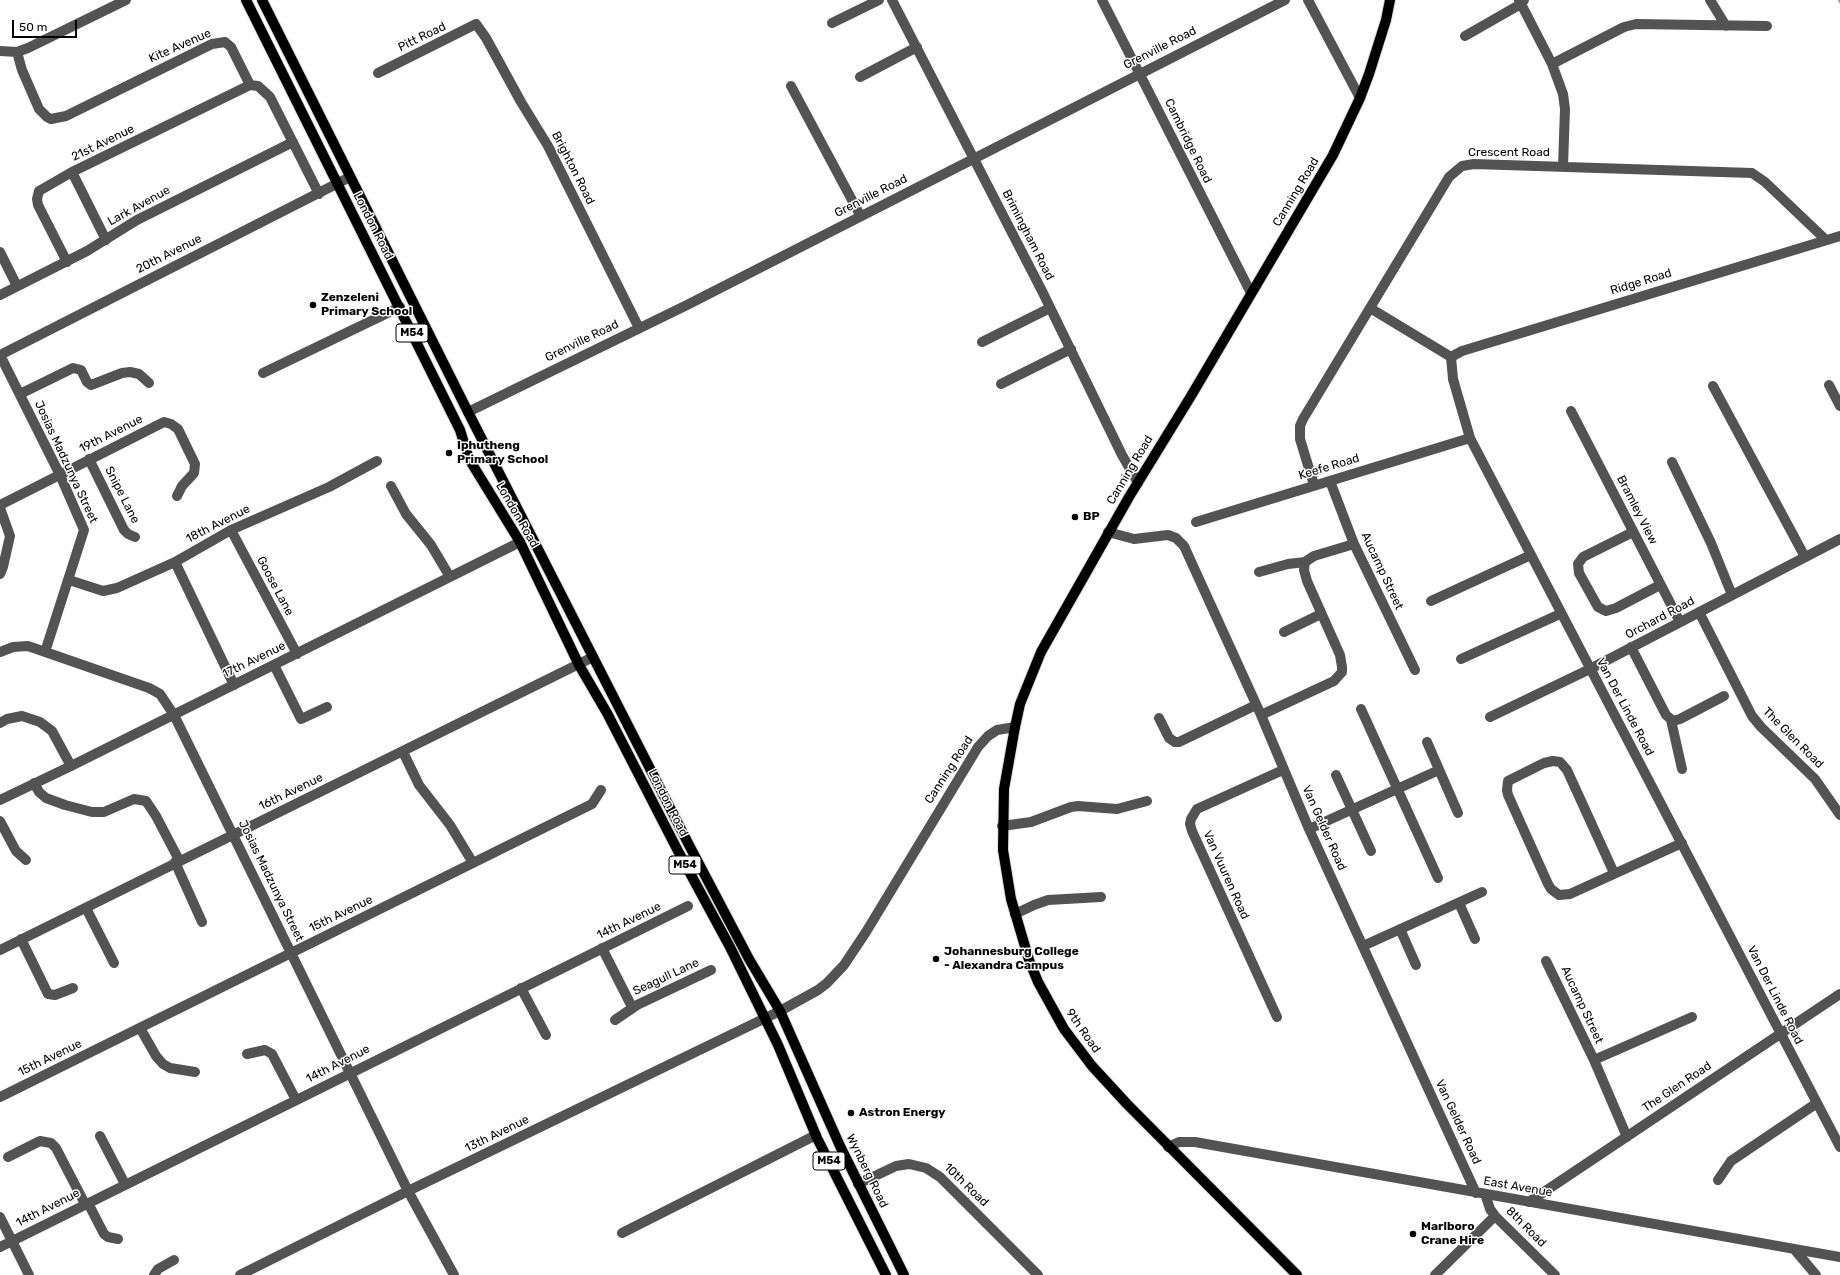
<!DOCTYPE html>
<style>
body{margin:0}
#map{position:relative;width:1840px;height:1275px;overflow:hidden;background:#fff;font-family:Rubik,sans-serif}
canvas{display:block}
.scale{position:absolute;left:12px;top:20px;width:65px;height:18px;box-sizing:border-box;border:2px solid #000;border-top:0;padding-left:5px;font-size:12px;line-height:14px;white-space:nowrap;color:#000;-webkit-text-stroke:3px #fff;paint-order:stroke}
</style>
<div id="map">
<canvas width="1840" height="1275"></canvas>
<div class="scale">50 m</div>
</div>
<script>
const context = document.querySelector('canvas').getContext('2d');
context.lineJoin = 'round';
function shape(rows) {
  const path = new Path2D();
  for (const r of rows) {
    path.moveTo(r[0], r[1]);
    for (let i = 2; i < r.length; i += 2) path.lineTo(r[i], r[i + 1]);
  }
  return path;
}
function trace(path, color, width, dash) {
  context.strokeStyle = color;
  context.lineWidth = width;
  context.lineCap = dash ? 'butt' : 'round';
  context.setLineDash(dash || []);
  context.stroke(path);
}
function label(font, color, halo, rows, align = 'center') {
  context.font = font + ' Rubik,sans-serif';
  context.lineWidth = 3;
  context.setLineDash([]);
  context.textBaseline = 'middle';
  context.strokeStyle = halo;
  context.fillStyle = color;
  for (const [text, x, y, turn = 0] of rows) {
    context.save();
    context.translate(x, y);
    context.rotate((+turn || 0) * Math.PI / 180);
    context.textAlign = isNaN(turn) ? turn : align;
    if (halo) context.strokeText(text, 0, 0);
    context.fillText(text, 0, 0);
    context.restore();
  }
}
trace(shape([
 [1839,0,1840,2]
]), '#a1a1a1', 2.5);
const major = shape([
 [246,0,460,430,469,459,520,542,579,665,607,713,678,851,730,947,778,1045,817,1138,886,1275],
 [262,0,468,412,689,845,749,959,780,1011,840,1146,904,1275],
 [1297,1275,1127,1104,1092,1066,1064,1029,1038,982,1029,960,1011,899,1003,850,1004,789,1015,727,1020,704,1041,652,1129,497,1191,396,1333,155,1360,98,1369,74,1386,20,1390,0]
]);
trace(major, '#dbdbdb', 12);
trace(shape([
 [892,0,1042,291,1122,455,1138,483],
 [1102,0,1251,293],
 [1308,0,1360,98],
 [1519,0,1552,64,1563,94,1565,109,1563,166],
 [1710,0,1726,26],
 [832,23,879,0],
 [1465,36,1521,4,1524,0],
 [0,51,17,52,28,48,126,0],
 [17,52,22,70,39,109,47,117,51,119,66,116,212,44,225,42,231,47,250,85,258,86,270,97,319,194],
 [1552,64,1624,27,1636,24,1767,26],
 [378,73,476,24,486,38,521,102,548,146,639,328],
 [860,77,917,47],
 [791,86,860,215],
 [72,172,106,240],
 [0,252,17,286],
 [67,262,38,205,37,199,39,191,72,172,250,85],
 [0,295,87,251,137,220,293,142],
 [1370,308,1451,357,1453,379,1470,438,1840,1147],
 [982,342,1050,308],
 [0,355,350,177],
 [0,355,60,475,84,530,45,652],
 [1451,357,1462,351,1840,236],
 [263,373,400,307],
 [1001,384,1071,349],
 [1829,385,1840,406],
 [1713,386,1805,557],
 [20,394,73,368,81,370,87,382,91,385,122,373,130,372,139,374,149,383],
 [1571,411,1680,622],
 [468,412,687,305,1285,0],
 [89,459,124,530,128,534,135,537],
 [1672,462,1711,543,1732,595],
 [1330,481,1354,544,1415,670],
 [1314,485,1300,439,1300,426,1303,419,1449,177,1462,166,1474,164,1752,173,1765,182,1826,240],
 [391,486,406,514,431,545,450,577],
 [0,505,164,422,171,424,178,429,195,464,194,473,182,486,177,496],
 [0,508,10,536,3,567,0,574],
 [1196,522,1470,438],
 [231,530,297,654],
 [1108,532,1134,539,1168,535,1176,538,1184,546,1261,715,1309,829,1476,1193],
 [1633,532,1583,557,1578,564,1579,573,1598,607,1606,611,1616,608,1660,585],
 [175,562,234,685],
 [1259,572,1288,564,1305,562],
 [69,580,103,591,117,588,175,562,231,530,329,487,377,461],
 [1431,601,1531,555],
 [1699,612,1752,716,1761,727,1815,779,1840,815],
 [1284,632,1321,614],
 [1631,647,1666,715,1673,721,1680,719,1724,696],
 [0,652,13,647,28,646,149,688,160,694,174,715,408,1191,454,1275],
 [1461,659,1560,614],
 [274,665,301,719,327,707],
 [1361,709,1438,878],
 [1261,715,1334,681,1342,672,1342,667,1340,655,1307,581,1304,570,1305,562,1314,556,1354,544],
 [1490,717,1590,669,1840,539],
 [1159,718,1169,738,1175,742,1179,742,1256,705],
 [1671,720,1682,769],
 [0,723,7,719,22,716,40,722,52,731,71,766],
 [1427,742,1458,813],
 [403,752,419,785,450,825,473,863],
 [1336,775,1371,851],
 [34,783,39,792,46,798,65,805,92,812,104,812,134,799,146,801,156,816,179,860],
 [0,800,71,766,520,542],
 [0,821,16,851,26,860],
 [1002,826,1031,822,1071,807,1078,806,1117,809,1147,801],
 [1309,829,1439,770],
 [175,862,202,922],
 [1614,873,1567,770,1560,762,1553,761,1544,763,1508,781,1507,790,1508,795,1548,884,1551,889,1559,895,1570,894,1682,843],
 [1459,903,1475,939],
 [86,908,114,963],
 [1015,914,1034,905,1048,900,1101,897],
 [1400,929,1416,965],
 [21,939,48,994,55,995,73,988],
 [1363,946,1482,892],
 [602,948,632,1007],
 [0,950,593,657],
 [1546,961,1594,1060,1627,1137],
 [521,988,546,1035],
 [1277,1017,1192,831,1190,824,1191,819,1197,809,1283,770],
 [615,1020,637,1005,711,970],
 [140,1028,156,1056,163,1064,170,1068,195,1072],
 [247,1054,265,1050,272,1054,296,1100],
 [1594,1060,1692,1017],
 [0,1097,592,804,601,790],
 [100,1136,125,1184],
 [1168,1147,1179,1142,1195,1142,1840,1257],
 [8,1157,40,1141,51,1143,56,1148,85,1204],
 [1718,1180,1731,1161,1817,1103],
 [858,1184,896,1166,909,1164,926,1168,940,1177,1038,1275],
 [1485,1194,1490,1209,1495,1216,1555,1275],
 [1529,1202,1840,994],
 [88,1203,104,1234,108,1237,118,1239],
 [0,1217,29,1275],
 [622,1233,816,1135],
 [0,1247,688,906],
 [1794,1249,1816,1275],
 [154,1275,158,1269,174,1260],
 [240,1275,408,1191,780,1011,818,990,827,983,844,965,866,932,978,747,988,736,997,730,1015,727],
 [1435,1275,1495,1216]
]), '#535353', 10);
trace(major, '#000', 10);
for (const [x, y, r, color] of [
 [313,305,4,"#000"],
 [449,453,4,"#000"],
 [1075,517,4,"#000"],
 [936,959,4,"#000"],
 [851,1113,4,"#000"],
 [1413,1234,4,"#000"]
]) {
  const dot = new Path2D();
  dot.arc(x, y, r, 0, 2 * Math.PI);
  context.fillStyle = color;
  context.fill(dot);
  trace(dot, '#fff', 1.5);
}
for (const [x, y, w] of [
 [412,333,32],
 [685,865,32],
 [829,1161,32]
]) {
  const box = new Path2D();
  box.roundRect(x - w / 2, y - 9, w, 18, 3);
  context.fillStyle = '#fff';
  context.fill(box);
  trace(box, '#000', 1);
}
label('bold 11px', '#000', null, [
 ["M54",412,333],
 ["M54",685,865],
 ["M54",829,1161]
]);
label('12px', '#000', '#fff', [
 ["Pitt Road",422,37,-26],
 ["Kite Avenue",180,46,-24],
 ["Grenville Road",1160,48,-27],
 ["Cambridge Road",1188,141,64],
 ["21st Avenue",103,143,-26],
 ["Crescent Road",1509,153],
 ["Brighton Road",573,168,63],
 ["Canning Road",1296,192,-59],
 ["Grenville Road",871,196,-27],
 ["Lark Avenue",139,206,-29],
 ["London Road",373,226,63],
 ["Brimingham Road",1028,235,63],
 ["20th Avenue",169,254,-27],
 ["Ridge Road",1641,282,-17],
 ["Grenville Road",582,341,-26],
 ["19th Avenue",111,434,-27],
 ["Josias Madzunya Street",66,462,65],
 ["Keefe Road",1329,467,-17],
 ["Canning Road",1130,470,-59],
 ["Snipe Lane",122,495,63],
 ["Bramley View",1637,510,63],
 ["London Road",517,515,60],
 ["18th Avenue",218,524,-27],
 ["Aucamp Street",1382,571,65],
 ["Goose Lane",275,586,62],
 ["Orchard Road",1660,618,-28],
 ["17th Avenue",254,660,-26],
 ["Van Der Linde Road",1625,707,62],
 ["The Glen Road",1793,738,45],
 ["Canning Road",949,770,-57],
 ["16th Avenue",291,792,-26],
 ["London Road",668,803,63],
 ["Van Gelder Road",1324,828,66],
 ["Van Vuuren Road",1226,875,66],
 ["Josias Madzunya Street",271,881,64],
 ["15th Avenue",341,914,-26],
 ["14th Avenue",629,921,-26],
 ["Seagull Lane",666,977,-25],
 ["Van Der Linde Road",1775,995,63],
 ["Aucamp Street",1582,1005,65],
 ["9th Road",1083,1031,55],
 ["15th Avenue",50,1058,-26],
 ["14th Avenue",338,1064,-27],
 ["The Glen Road",1677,1087,-34],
 ["Van Gelder Road",1458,1122,65],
 ["13th Avenue",497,1134,-26],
 ["Wynberg Road",867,1171,64],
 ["10th Road",966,1185,44],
 ["East Avenue",1518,1187,10],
 ["14th Avenue",48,1208,-27],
 ["8th Road",1526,1227,45]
]);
label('bold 12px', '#000', '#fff', [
 ["Zenzeleni",321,298],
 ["Primary School",321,312],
 ["Iphutheng",457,446],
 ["Primary School",457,460],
 ["BP",1083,517],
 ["Johannesburg College",944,952],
 ["- Alexandra Campus",944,966],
 ["Astron Energy",859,1113],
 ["Marlboro",1421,1227],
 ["Crane Hire",1421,1241]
], 'left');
</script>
